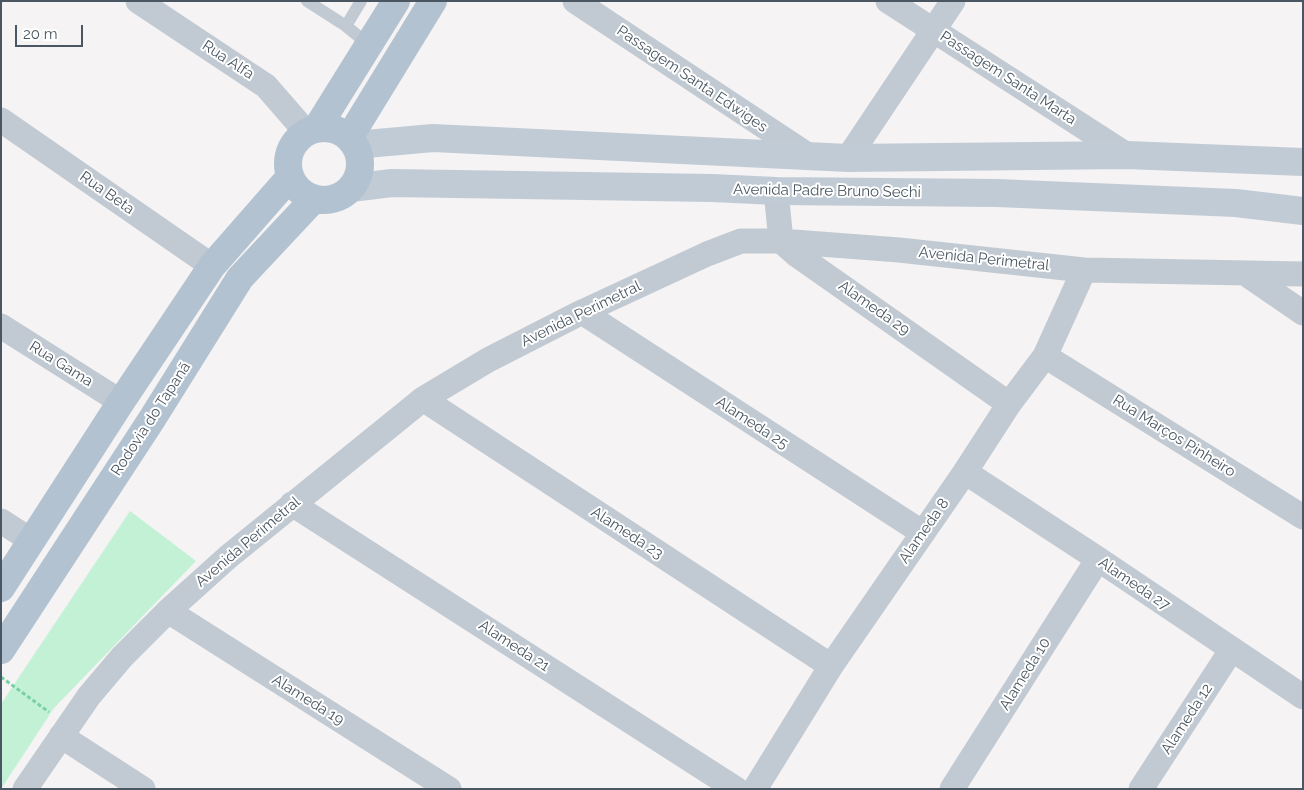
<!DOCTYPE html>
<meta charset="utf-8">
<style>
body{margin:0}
#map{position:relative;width:1304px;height:790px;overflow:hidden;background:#f5f3f3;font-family:Raleway,sans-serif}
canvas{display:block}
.frame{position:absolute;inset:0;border:2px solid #4a5661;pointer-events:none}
.scale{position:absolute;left:15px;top:25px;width:68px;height:22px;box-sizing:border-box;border:2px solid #4a5661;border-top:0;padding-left:6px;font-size:15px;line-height:18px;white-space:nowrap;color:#4a5661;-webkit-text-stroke:4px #fff;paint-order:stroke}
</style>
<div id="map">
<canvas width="1304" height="790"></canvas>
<div class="frame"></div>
<div class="scale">20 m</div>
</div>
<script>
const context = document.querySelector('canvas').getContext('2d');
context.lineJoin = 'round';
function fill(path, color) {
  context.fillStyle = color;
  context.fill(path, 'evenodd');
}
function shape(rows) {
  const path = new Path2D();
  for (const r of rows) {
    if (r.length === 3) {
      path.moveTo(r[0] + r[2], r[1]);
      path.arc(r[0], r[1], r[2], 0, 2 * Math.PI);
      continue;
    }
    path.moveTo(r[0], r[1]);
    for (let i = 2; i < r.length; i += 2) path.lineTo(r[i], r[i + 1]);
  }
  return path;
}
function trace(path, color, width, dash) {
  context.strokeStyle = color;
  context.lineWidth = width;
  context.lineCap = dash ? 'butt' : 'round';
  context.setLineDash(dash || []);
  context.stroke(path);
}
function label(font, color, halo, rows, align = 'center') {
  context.font = font + ' Raleway,sans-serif';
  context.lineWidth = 4;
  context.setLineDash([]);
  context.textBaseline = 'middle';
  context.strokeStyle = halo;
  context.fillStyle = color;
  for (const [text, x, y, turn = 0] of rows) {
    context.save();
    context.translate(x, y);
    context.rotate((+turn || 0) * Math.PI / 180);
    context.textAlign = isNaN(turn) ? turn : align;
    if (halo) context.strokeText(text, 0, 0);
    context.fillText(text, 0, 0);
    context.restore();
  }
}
fill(shape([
 [130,511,196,561,54,708,1,789,1,704]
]), '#c3f1d5');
trace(shape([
 [1,677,49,712]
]), '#7ad0a6', 3, [4, 2.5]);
trace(shape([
 [307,1,346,26,361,1],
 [346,26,369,45]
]), '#c1cad2', 12);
trace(shape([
 [138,1,266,86,306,132],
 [575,1,809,156],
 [888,1,1127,155],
 [1,120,212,266],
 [848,158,953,1],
 [776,191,781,241,797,255,1009,404],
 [1246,274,1303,313],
 [582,312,923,533],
 [1,326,121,402],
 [1045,356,1303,517],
 [423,399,831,666],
 [965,472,1098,559,1303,697],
 [292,504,736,789],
 [1,521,32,541],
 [168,611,449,789],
 [61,736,143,789],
 [25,789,89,696,122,657,168,611,228,557,423,399,488,360,582,312,707,254,741,241,781,241,899,250,1084,270,1303,274],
 [755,789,831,666,965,472,1009,404,1045,356,1084,270],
 [952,789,1098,559],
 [1141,789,1232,649]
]), '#c1cad2', 25);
trace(shape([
 [355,145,433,138,848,158,1127,155,1303,162],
 [351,188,392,183,712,188,776,191,997,193,1236,203,1303,211]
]), '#c1cbd6', 28);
trace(shape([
 [317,128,396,1],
 [324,164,36],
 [349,138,433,1],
 [1,588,121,402,212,266,290,177],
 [1,650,152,419,240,278,314,199]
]), '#b3c2d1', 28);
label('15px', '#4a5661', '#fff', [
 ["Rua Alfa",228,60,33],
 ["Passagem Santa Marta",1008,78,33],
 ["Passagem Santa Edwiges",692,79,34],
 ["Avenida Padre Bruno Sechi",827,191,1],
 ["Rua Beta",107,193,35],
 ["Avenida Perimetral",984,259,6],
 ["Alameda 29",874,308,35],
 ["Avenida Perimetral",581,314,-26],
 ["Rua Gama",61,364,32],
 ["Rodovia do Tapanã",151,419,-57],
 ["Alameda 25",752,423,33],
 ["Rua Marços Pinheiro",1174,436,32],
 ["Alameda 8",924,531,-55],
 ["Alameda 23",627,533,33],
 ["Avenida Perimetral",248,542,-40],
 ["Alameda 27",1134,584,34],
 ["Alameda 21",514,646,33],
 ["Alameda 10",1025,674,-58],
 ["Alameda 19",308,700,32],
 ["Alameda 12",1187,719,-57]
]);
</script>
